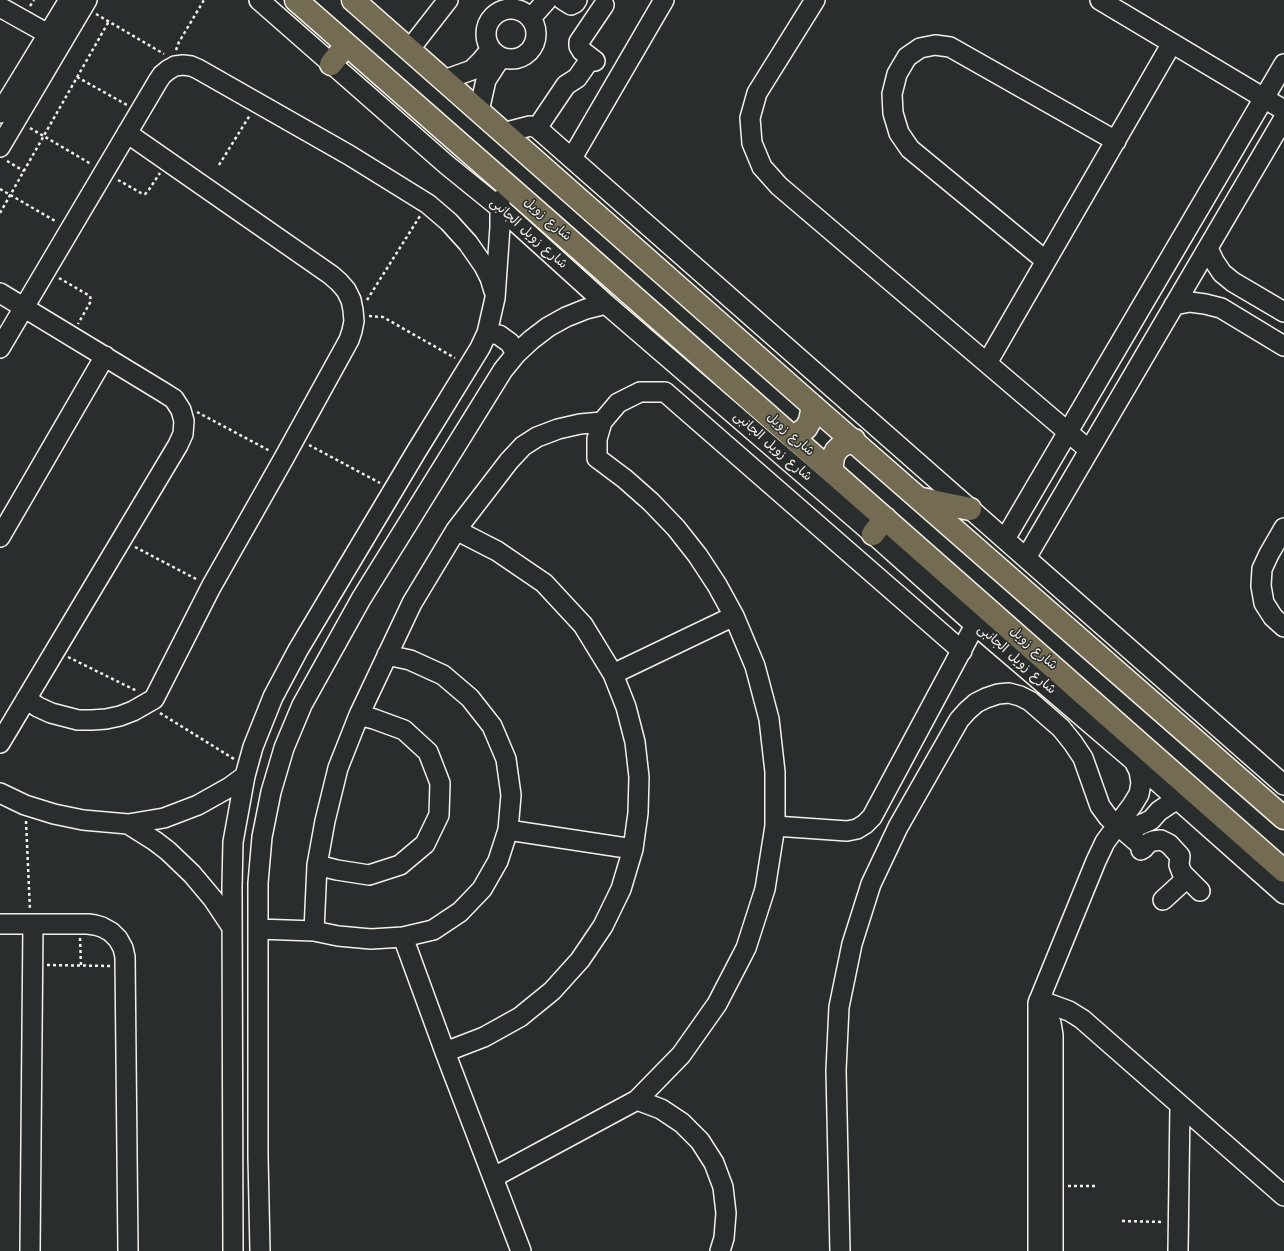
<!DOCTYPE html>
<meta charset="utf-8">
<style>
body{margin:0}
canvas{display:block;background:#2a2d2e}
</style>
<canvas width="1284" height="1251"></canvas>
<script>
const context = document.querySelector('canvas').getContext('2d');
context.lineJoin = 'round';
function shape(rows) {
  const path = new Path2D();
  for (const r of rows) {
    if (r.length === 3) {
      path.moveTo(r[0] + r[2], r[1]);
      path.arc(r[0], r[1], r[2], 0, 2 * Math.PI);
      continue;
    }
    path.moveTo(r[0], r[1]);
    for (let i = 2; i < r.length; i += 2) path.lineTo(r[i], r[i + 1]);
  }
  return path;
}
function trace(path, color, width, dash) {
  context.strokeStyle = color;
  context.lineWidth = width;
  context.lineCap = dash ? 'butt' : 'round';
  context.setLineDash(dash || []);
  context.stroke(path);
}
function label(font, color, halo, rows, align = 'center') {
  context.font = font + ' "Architects Daughter","Playpen Sans Arabic",sans-serif';
  context.lineWidth = 3;
  context.setLineDash([]);
  context.textBaseline = 'middle';
  context.strokeStyle = halo;
  context.fillStyle = color;
  for (const [text, x, y, turn = 0] of rows) {
    context.save();
    context.translate(x, y);
    context.rotate((+turn || 0) * Math.PI / 180);
    context.textAlign = isNaN(turn) ? turn : align;
    if (halo) context.strokeText(text, 0, 0);
    context.fillText(text, 0, 0);
    context.restore();
  }
}
const minor = shape([
 [259,0,447,165,500,208,606,304,873,534,975,625,1134,761,1284,894],
 [563,0,571,5,575,3,577,0],
 [815,0,757,93,750,118,752,143,762,167,779,186,1089,450],
 [1100,0,1284,110],
 [0,7,48,34],
 [511,34,25],
 [531,18,547,0],
 [409,50,448,0],
 [595,61,582,51,579,46,579,42,604,5],
 [444,80,472,70,481,61,491,49],
 [479,111,486,80,501,57],
 [0,113,69,0],
 [537,128,566,85,577,78,591,58],
 [503,133,530,126,537,128,1284,785],
 [0,147,87,0],
 [572,158,664,0],
 [1208,248,1214,261,1222,273,1233,282,1284,312],
 [1046,261,910,149,899,133,893,113,892,94,897,74,907,57,920,48,935,45,950,47,1116,141],
 [0,293,163,392,174,399,181,410,184,421,183,434,178,445,0,743],
 [1174,305,1190,302,1205,304,1221,308,1284,346],
 [487,333,499,335,510,343,516,354],
 [0,348,158,81,162,75,168,70,175,66,183,65,191,66,198,69,349,155,428,204,449,222,468,243,484,266,490,278,494,291],
 [987,363,1172,43],
 [1284,528,1269,554,1262,569,1261,586,1264,603,1273,617,1284,627],
 [0,537,105,356],
 [1005,539,1284,64],
 [1026,558,1284,118],
 [613,674,734,616],
 [26,699,38,707,51,713,78,720,92,720,106,719,120,716,133,711,154,699,211,587,284,458,349,340,352,331,354,321,353,310,351,300,346,290,339,282,331,275,127,133],
 [0,793,25,805,54,814,83,820,128,824,164,818,198,805,230,787,245,776],
 [128,824,155,841,168,851,192,874,213,899,231,926],
 [775,826,847,831,857,829,865,824,872,817,975,625],
 [1117,826,1135,827,1142,824,1151,820,1159,811,1168,805,1177,800],
 [508,830,633,849],
 [1141,850,1150,842,1153,841,1161,840,1169,844,1180,856,1179,865,1182,873,1200,891],
 [317,865,337,870,369,875,400,865,425,844,439,815,440,783,428,752,404,730,374,719,359,715],
 [1163,900,1187,878],
 [0,924,88,924,95,925,102,927,111,932,118,939,123,948,125,957,128,1251],
 [258,929,314,931,338,936,371,939,403,937,433,930,460,912,482,889,498,861,508,830,511,795,506,759,492,726,470,698,443,675,410,660,387,655],
 [314,931,317,865,325,821,338,768,359,715,412,603,456,530,509,461,523,446,537,437,558,429,580,424,602,422],
 [403,937,445,1052,521,1251],
 [1039,1000,1069,1011,1082,1019,1284,1196],
 [1039,1004,1046,1013,1051,1023,1053,1035,1053,1251],
 [445,1052,484,1037,520,1017,552,991,580,960,603,926,621,889,633,849,638,813,639,777,635,742,626,707,613,674,583,625,544,583,497,551,456,530],
 [637,1100,661,1109,682,1123,700,1141,714,1163,723,1187,726,1213,724,1238,720,1251],
 [494,1177,637,1100,681,1055,717,1004,746,948,765,889,775,826,775,772,769,719,755,666,734,616,717,585,698,556,676,528,651,502,625,479,597,458,597,439,602,422,618,403,640,392,665,392,962,651],
 [30,1251,33,924],
 [233,1251,232,887,233,842,245,776,253,747,273,697,298,650,416,452,480,348,487,333,495,298,500,227,500,200],
 [260,1251,258,1156,258,883,262,837,271,792,284,748,302,705,361,599,503,370,516,354,531,340,548,327,566,317,586,309,606,304],
 [840,1251,836,1070,839,1007,852,944,871,884,898,827,959,720,967,711,976,703,986,698,998,694,1009,693,1020,696,1030,701,1061,728,1073,743,1083,758,1100,806,1108,817,1144,848],
 [1038,1251,1038,1003,1096,861,1105,842,1133,804,1139,794,1141,783,1139,771,1134,761],
 [1178,1251,1180,1105]
]);
const major = shape([
 [296,0,549,222,1284,871],
 [353,0,813,406,1284,818],
 [331,64,346,45],
 [793,438,806,428,810,421,813,406],
 [832,471,832,464,833,457,836,451,841,446,854,440],
 [922,499,970,509],
 [873,534,885,518]
]);
trace(minor, '#f4f1e8', 22);
trace(major, '#f4f1e8', 25);
trace(shape([
 [30,6,34,0],
 [96,14,164,54],
 [176,50,179,42,204,0],
 [77,77,127,105],
 [30,128,91,164],
 [7,161,24,171],
 [219,165,250,115],
 [118,180,141,193,145,194,148,191,160,173],
 [0,189,57,222],
 [0,213,109,21],
 [59,278,90,296,91,301,78,324],
 [367,300,420,216],
 [369,316,383,317,455,358],
 [197,412,270,451],
 [309,445,380,483],
 [135,547,198,580],
 [68,657,137,691],
 [160,713,234,759],
 [26,821,30,910],
 [80,938,81,966],
 [47,965,110,966],
 [1068,1186,1098,1186],
 [1122,1221,1164,1222]
]), '#f4f1e8', 2.5, [3, 3]);
trace(minor, '#2a2d2e', 19);
trace(major, '#736b52', 22);
label('13px', '#f4f1e8', '#2a2d2e', [
 ["شارع زويل",547,220,41],
 ["شارع زويل الجانبى",528,234,42],
 ["شارع زويل",790,435,41],
 ["شارع زويل الجانبى",772,447,41],
 ["شارع زويل",1033,649,41],
 ["شارع زويل الجانبى",1016,660,41]
]);
</script>
